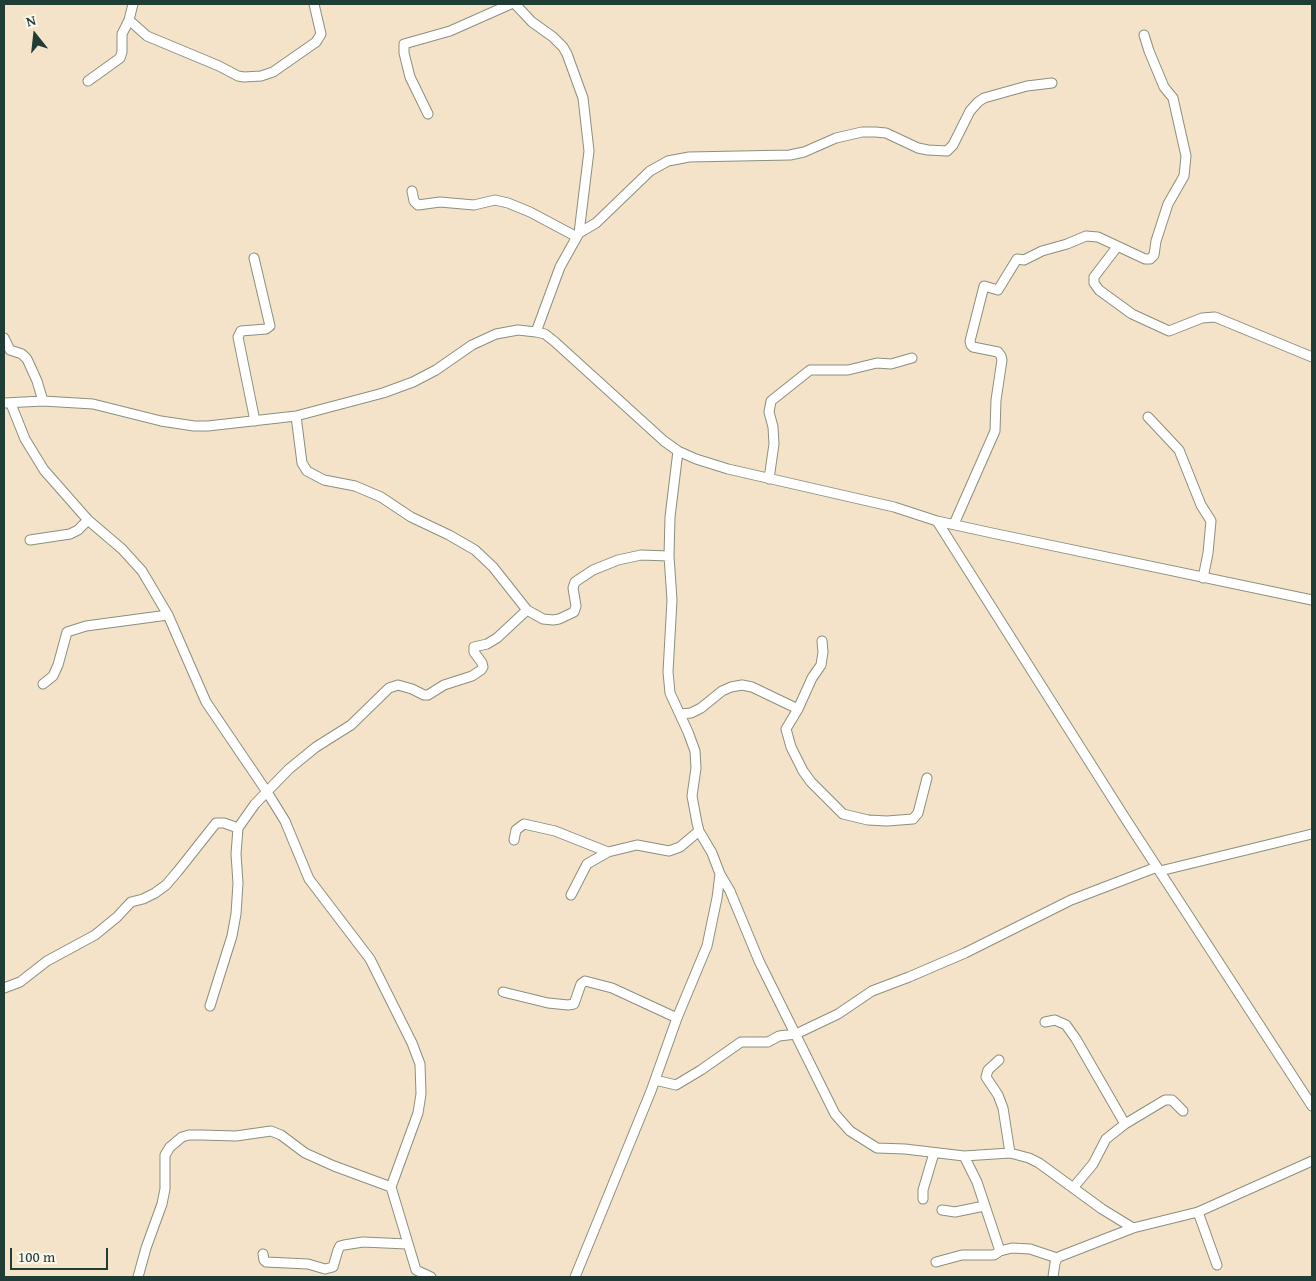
<!DOCTYPE html>
<style>
body{margin:0}
#map{position:relative;width:1316px;height:1281px;overflow:hidden;background:#f4e3c8;font-family:"Gentium Book Plus",serif}
canvas{display:block}
.frame{position:absolute;inset:0;border:5px solid #1f3d34;pointer-events:none}
.north{position:absolute;left:10px;top:10px;width:50px;height:50px;-webkit-text-stroke:4px #fbf7ec;paint-order:stroke;rotate:344deg;font-size:14px;font-weight:700;line-height:20px;text-align:center;color:#1f3d34}
.north::after{content:'';display:block;margin:auto;width:18px;height:22px;background:#1f3d34;clip-path:polygon(50% 0,100% 100%,50% 72%,0 100%)}
.scale{position:absolute;left:10px;top:1248px;width:98px;height:22px;box-sizing:border-box;border:2px solid #1f3d34;border-top:0;padding-left:6px;font-size:15px;line-height:18px;white-space:nowrap;color:#1f3d34;-webkit-text-stroke:4px #fbf7ec;paint-order:stroke}
</style>
<div id="map">
<canvas width="1316" height="1281"></canvas>
<div class="frame"></div>
<div class="north">N</div>
<div class="scale">100 m</div>
</div>
<script>
const context = document.querySelector('canvas').getContext('2d');
context.lineJoin = 'round';
function shape(rows) {
  const path = new Path2D();
  for (const r of rows) {
    path.moveTo(r[0], r[1]);
    for (let i = 2; i < r.length; i += 2) path.lineTo(r[i], r[i + 1]);
  }
  return path;
}
function trace(path, color, width, dash) {
  context.strokeStyle = color;
  context.lineWidth = width;
  context.lineCap = dash ? 'butt' : 'round';
  context.setLineDash(dash || []);
  context.stroke(path);
}
const minor = shape([
 [133,4,129,20,147,36,219,66,238,76,244,77,261,76,273,72,316,42,321,34,314,4],
 [515,4,532,22,553,37,563,47,567,54,583,98,589,151,579,233,560,267,536,332],
 [88,81,120,58,122,52,122,34,129,20],
 [428,114,410,77,404,53,404,44,450,31,511,4],
 [412,191,414,201,418,205,440,202,474,205,495,200,508,203,530,212,577,237],
 [579,233,596,223,650,171,668,161,689,157,790,155,804,152,836,138,862,132,875,132,886,133,918,148,928,150,947,151,953,145,970,111,978,102,984,98,1027,86,1052,83],
 [1117,247,1094,277,1094,283,1099,290,1132,314,1169,331,1202,318,1215,317,1312,357],
 [254,258,270,326,266,329,241,331,238,337,255,421],
 [4,338,10,350,22,354,27,359,37,381,43,401],
 [4,403,43,401,93,404,161,421,194,426,208,426,296,416,383,393,413,382,436,370,472,345,496,334,518,330,536,332,545,334,555,342,664,441,678,451,696,459,728,469,894,507,937,521,992,533,1312,600],
 [11,404,25,439,44,470,88,520,122,549,142,571,168,615,206,702,267,792,285,821,309,879,370,959,412,1043,420,1064,421,1094,418,1113,391,1187,416,1270,431,1277],
 [296,416,302,463,307,471,324,480,355,486,381,497,411,517,449,535,475,550,493,567,527,610,543,619,553,620,559,619,574,612,576,606,573,588,575,582,593,570,618,560,641,555,669,556],
 [1148,417,1179,450,1201,505,1211,521,1208,553,1203,578],
 [678,451,670,517,669,556,672,600,668,672,670,693,688,732,695,751,696,768,692,796,697,823,699,831,712,853,720,874,730,891,759,961,835,1114,850,1131,877,1148,905,1149,964,1156,1010,1153,1029,1158,1039,1163,1102,1209,1133,1228],
 [769,479,774,444,773,427,769,412,771,401,810,370,848,370,877,363,891,364,912,358],
 [937,521,1125,818,1312,1106],
 [954,524,995,431,996,400,1002,360,1001,356,998,352,973,347,971,345,970,341,984,286,998,290,1017,259,1024,260,1042,251,1067,244,1086,236,1098,237,1145,259,1150,259,1154,255,1156,241,1168,204,1184,176,1186,156,1173,98,1164,87,1149,51,1144,35],
 [30,540,70,534,78,530,88,520],
 [43,684,53,676,58,665,67,632,86,626,168,615],
 [798,709,786,729,791,747,803,771,811,782,843,814,868,820,887,821,913,819,918,813,927,778],
 [680,714,691,713,701,708,722,691,731,687,742,685,752,687,798,709,812,678,821,665,823,652,822,641],
 [514,840,516,830,524,824,555,831,608,852,637,845,669,851,680,847,699,831],
 [1160,871,1312,834],
 [571,895,587,864,608,852],
 [4,988,20,982,47,961,95,935,117,917,131,902,143,899,155,893,166,885,178,871,216,823,224,823,238,828,255,804,289,769,316,747,351,725,389,688,398,685,412,689,424,695,428,695,444,685,472,676,481,670,483,667,482,663,474,652,474,647,487,644,497,638,527,610],
 [503,992,548,1003,568,1005,574,1004,581,984,585,981,612,988,677,1018],
 [210,1006,232,936,236,914,238,883,236,854,238,828],
 [1045,1022,1055,1020,1066,1025,1076,1039,1125,1124],
 [999,1060,988,1070,986,1077,998,1095,1003,1108,1010,1153],
 [655,1080,676,1085,701,1070,741,1042,768,1042,779,1036,796,1034,838,1014,872,991,909,977,965,953,1071,900,1157,867],
 [964,1156,977,1182,1000,1251,1012,1248,1030,1249,1057,1258],
 [1073,1188,1093,1164,1106,1139,1125,1124,1165,1100,1172,1100,1183,1111],
 [923,1199,923,1190,934,1153],
 [942,1210,955,1212,984,1206],
 [1198,1212,1217,1265],
 [263,1254,264,1260,266,1262,308,1264,325,1269,333,1267,338,1250,340,1246,344,1245,363,1242,407,1244],
 [936,1262,962,1255,994,1255,1000,1251],
 [138,1277,146,1248,162,1204,165,1189,165,1155,170,1147,182,1137,189,1135,201,1135,236,1136,271,1131,281,1135,305,1153,334,1166,391,1187],
 [575,1277,651,1091,677,1018,707,946,717,898,720,874],
 [1053,1277,1055,1263,1057,1258,1061,1256,1133,1228,1198,1212,1312,1161]
]);
trace(minor, '#8a907e', 11);
trace(minor, '#fff', 9);
</script>
